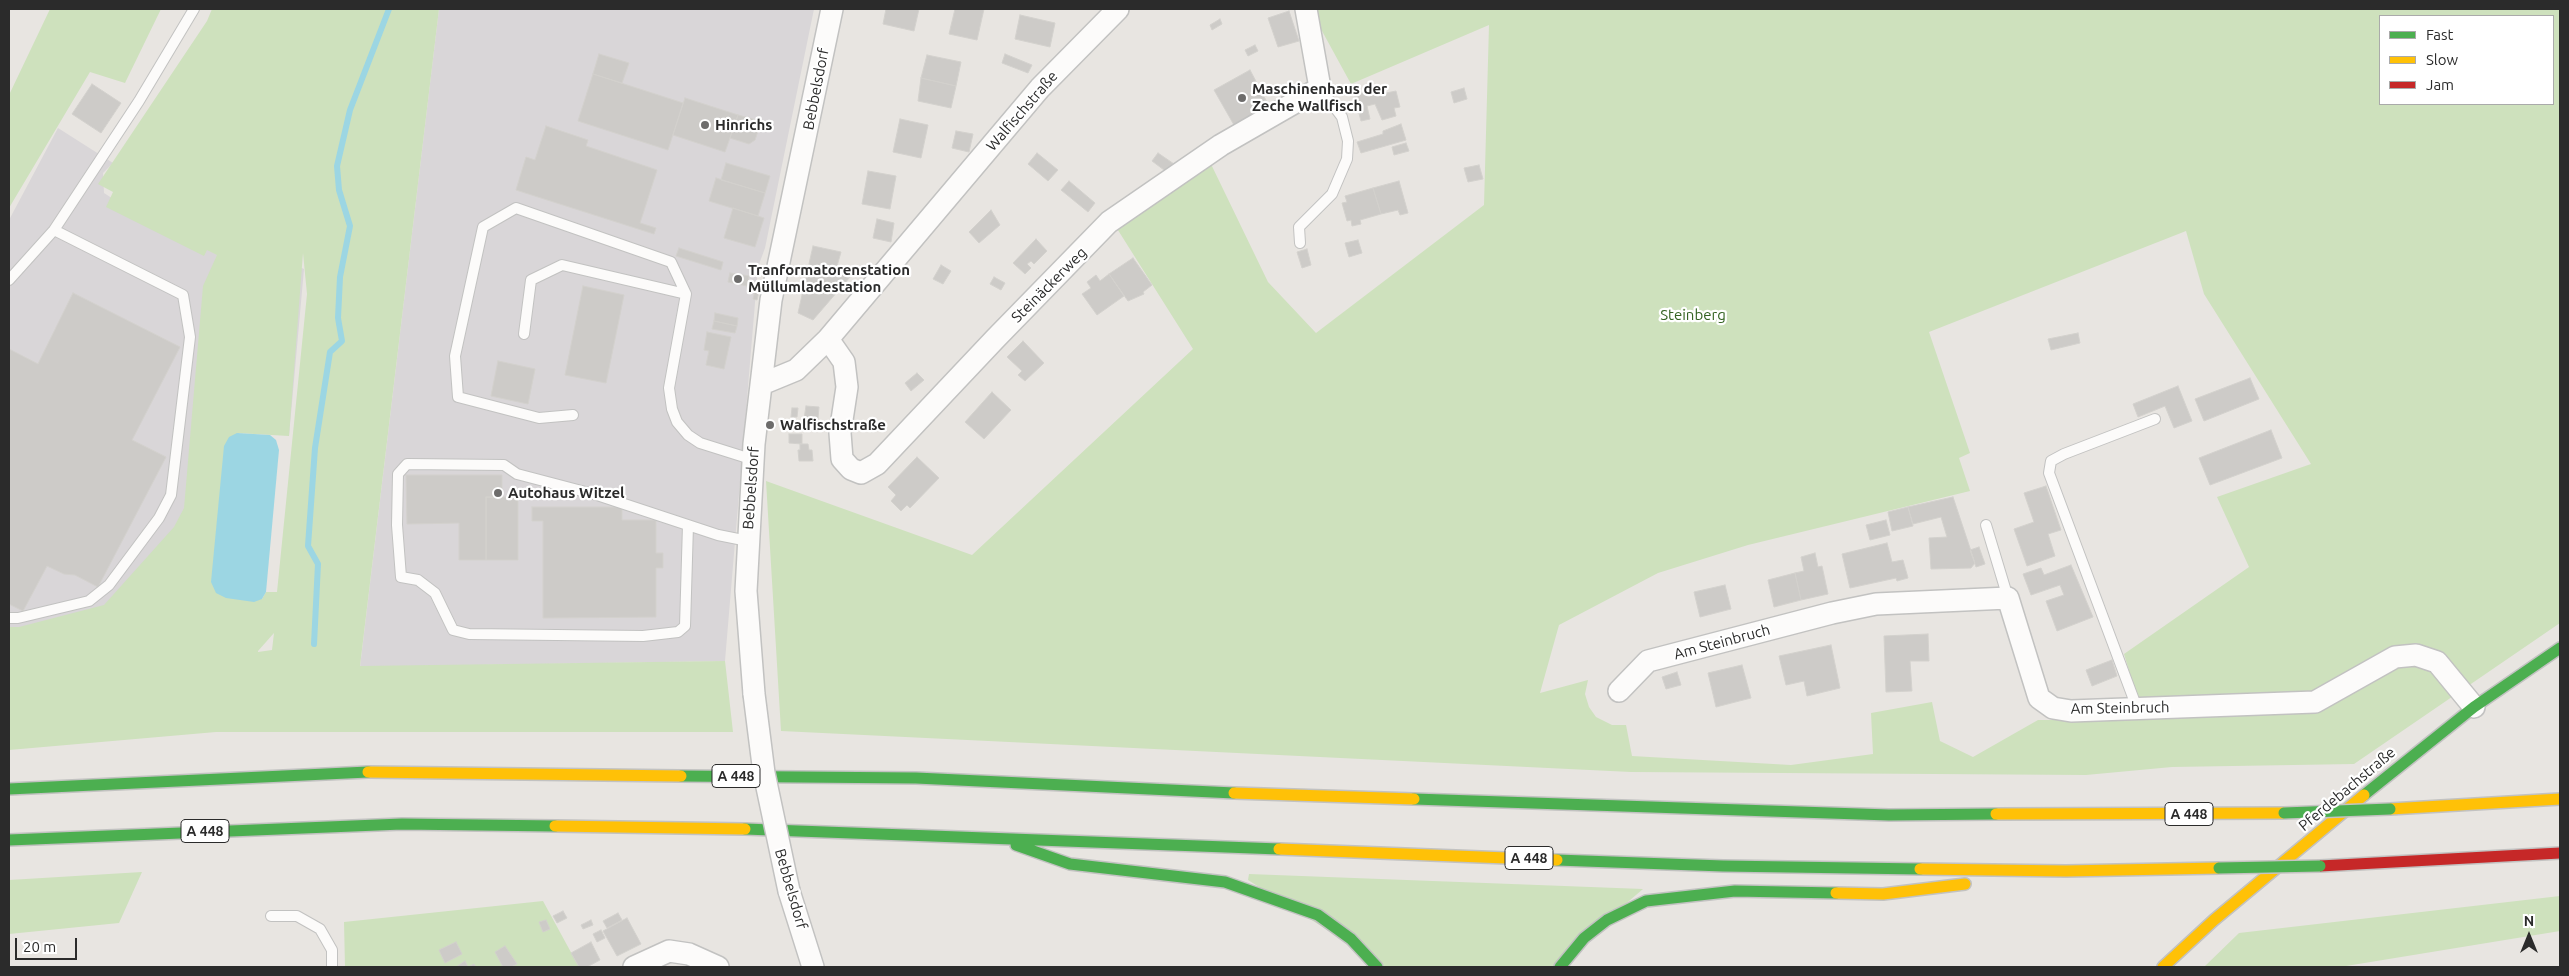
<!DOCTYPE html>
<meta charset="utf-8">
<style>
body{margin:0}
#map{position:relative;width:2569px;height:976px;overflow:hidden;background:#e8e5e1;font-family:Ubuntu,sans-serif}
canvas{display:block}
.frame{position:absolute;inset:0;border:10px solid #2b2b2b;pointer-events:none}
.legend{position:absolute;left:2379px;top:15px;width:175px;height:90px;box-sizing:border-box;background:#fff;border:1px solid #aaa;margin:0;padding:6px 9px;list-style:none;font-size:15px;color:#2b2b2b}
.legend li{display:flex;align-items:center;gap:10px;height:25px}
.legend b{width:25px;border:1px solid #aaa}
.north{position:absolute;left:2504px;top:911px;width:50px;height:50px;-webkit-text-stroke:4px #fff;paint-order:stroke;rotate:0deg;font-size:14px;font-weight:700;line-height:20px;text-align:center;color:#2b2b2b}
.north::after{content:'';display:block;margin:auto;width:18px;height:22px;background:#2b2b2b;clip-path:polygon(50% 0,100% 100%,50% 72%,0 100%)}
.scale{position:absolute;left:15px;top:938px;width:62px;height:22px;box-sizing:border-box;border:2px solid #2b2b2b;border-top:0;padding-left:6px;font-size:15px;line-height:18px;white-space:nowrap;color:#2b2b2b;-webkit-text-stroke:4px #fff;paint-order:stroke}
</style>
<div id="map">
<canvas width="2569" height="976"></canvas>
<div class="frame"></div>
<ul class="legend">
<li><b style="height:6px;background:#4caf50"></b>Fast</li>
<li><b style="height:6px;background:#ffc107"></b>Slow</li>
<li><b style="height:6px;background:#c62828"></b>Jam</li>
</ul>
<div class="north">N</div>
<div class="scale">20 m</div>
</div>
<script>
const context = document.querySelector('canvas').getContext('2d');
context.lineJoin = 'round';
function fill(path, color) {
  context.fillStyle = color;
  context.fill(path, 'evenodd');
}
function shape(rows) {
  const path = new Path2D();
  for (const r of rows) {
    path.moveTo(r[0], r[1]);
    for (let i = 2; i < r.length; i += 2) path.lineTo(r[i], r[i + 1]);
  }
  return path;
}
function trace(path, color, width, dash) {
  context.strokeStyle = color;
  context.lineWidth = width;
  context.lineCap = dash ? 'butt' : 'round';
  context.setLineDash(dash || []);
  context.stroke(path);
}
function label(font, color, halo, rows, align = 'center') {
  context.font = font + ' Ubuntu,sans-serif';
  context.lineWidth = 4.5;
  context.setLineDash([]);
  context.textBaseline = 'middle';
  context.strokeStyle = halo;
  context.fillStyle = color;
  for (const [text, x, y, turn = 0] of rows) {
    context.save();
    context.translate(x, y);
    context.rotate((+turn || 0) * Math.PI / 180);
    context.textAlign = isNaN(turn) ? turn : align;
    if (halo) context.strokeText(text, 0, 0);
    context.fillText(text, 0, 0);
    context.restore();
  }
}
fill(shape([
 [439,9,814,9,765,248,758,267,725,661,360,667],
 [58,128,113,163,103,173,104,193,127,208,251,244,304,269,289,436,220,420,158,598,9,635,9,220]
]), '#d9d6d8');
fill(shape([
 [50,9,161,9,125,83,90,72,9,208,9,95],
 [212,9,439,9,360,666,725,661,733,732,216,732,9,750,9,627,19,627,104,605,174,527,184,508,203,286,217,255,207,250,204,256,106,207,113,192,98,184,207,21],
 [303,253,307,294,277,592,266,592,262,599,237,433,289,436],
 [274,633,272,650,258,652,258,651],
 [1310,9,2560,9,2560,623,2354,764,2172,767,2086,775,1631,772,781,731,766,481,972,555,1193,349,1116,227,1209,160,1268,282,1316,333,1484,205,1489,25,1351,84],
 [2380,16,2553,16,2553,104,2380,104],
 [2186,231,2204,294,2311,464,2217,497,2249,567,2124,654,2144,720,2038,720,1973,757,1940,741,1932,702,1871,713,1873,754,1791,765,1632,756,1626,725,1612,725,1596,717,1589,707,1585,694,1588,680,1540,693,1559,625,1658,573,1748,545,1970,491,1959,458,1970,453,1929,332],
 [142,872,119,923,9,934,9,880],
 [1249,874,1643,889,1552,967,1386,967,1248,880],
 [2560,896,2560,931,2340,967,2204,967,2239,933],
 [543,901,579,967,345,967,344,922]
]), '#cee1bd');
fill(shape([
 [237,433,270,435,276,440,279,450,266,592,262,599,254,602,226,598,216,593,211,582,224,446,229,437]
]), '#9cd6e3');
trace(shape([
 [314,644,318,564,308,546,315,448,330,352,342,341,338,318,340,277,350,226,339,190,337,166,350,110,389,9]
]), '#9cd6e3', 6);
const building = shape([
 [886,9,919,9,914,31,883,24,886,9],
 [955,9,984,9,977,40,949,34,955,9],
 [1289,11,1299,41,1278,47,1268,18,1289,11],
 [1020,15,1055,23,1050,47,1015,39,1020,15],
 [1220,19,1222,24,1212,30,1210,25,1220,19],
 [1255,45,1258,51,1248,56,1245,50,1255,45],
 [599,54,629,63,622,83,593,74,599,54],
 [1005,54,1032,65,1028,73,1002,63,1005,54],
 [927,55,961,62,956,86,921,78,927,55],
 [1250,70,1269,106,1234,125,1214,90,1250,70],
 [593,74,683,103,668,150,578,121,593,74],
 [921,78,956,86,951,108,918,101,921,78],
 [92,84,121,103,101,133,72,114,92,84],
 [1384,86,1386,93,1396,91,1400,107,1394,108,1396,116,1382,120,1375,104,1367,106,1370,119,1361,121,1354,94,1384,86],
 [1464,88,1467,99,1454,103,1451,92,1464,88],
 [685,98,738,115,725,152,673,135,685,98],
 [738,115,756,120,759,128,755,140,749,144,730,138,738,115],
 [900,119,928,125,921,158,893,152,900,119],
 [1401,124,1406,140,1361,153,1357,142,1383,134,1383,131,1401,124],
 [546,126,588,140,586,146,657,170,640,223,656,228,654,234,516,190,526,157,535,160,546,126],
 [956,131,973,134,969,152,952,148,956,131],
 [1406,143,1409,151,1394,155,1392,147,1406,143],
 [1037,153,1058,170,1048,181,1028,164,1037,153],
 [1158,153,1174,164,1168,173,1152,161,1158,153],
 [726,163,770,176,765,193,721,180,726,163],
 [1479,165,1483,179,1468,182,1464,168,1479,165],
 [868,171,896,176,890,209,862,204,868,171],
 [716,178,765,193,758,216,709,201,716,178],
 [1069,181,1095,203,1088,212,1061,190,1069,181],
 [1399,181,1408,213,1400,215,1398,210,1381,214,1373,188,1399,181],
 [1373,188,1381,214,1360,220,1361,224,1352,226,1351,220,1347,221,1342,203,1347,202,1345,196,1373,188],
 [733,208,764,218,755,247,724,238,733,208],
 [991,210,1000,225,979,243,969,232,991,210],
 [877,219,894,223,891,242,873,238,877,219],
 [1036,239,1047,251,1034,264,1031,261,1027,264,1031,268,1025,274,1013,263,1036,239],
 [1358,240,1362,253,1349,257,1345,243,1358,240],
 [813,246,841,252,837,266,850,277,813,320,798,313,813,246],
 [679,248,723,262,721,270,676,256,679,248],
 [1307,249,1311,265,1302,268,1297,252,1307,249],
 [1133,258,1152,285,1143,292,1144,294,1128,301,1109,274,1133,258],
 [941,265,951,271,943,284,933,279,941,265],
 [730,273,749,276,747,286,728,282,730,273],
 [1109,274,1124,296,1097,315,1082,294,1091,288,1087,282,1096,275,1100,281,1109,274],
 [994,277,1005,283,1001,290,990,284,994,277],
 [583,286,624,295,606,383,565,375,583,286],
 [756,286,760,287,757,300,753,299,756,286],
 [73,293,180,347,132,440,166,457,98,587,75,575,64,574,47,566,23,611,9,604,9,349,38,364,73,293],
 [715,313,738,318,737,326,714,321,715,313],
 [714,321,737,326,735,333,712,329,714,321],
 [707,332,731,337,724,369,706,365,709,351,704,350,707,332],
 [2078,333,2080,343,2051,350,2048,339,2078,333],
 [1023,341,1044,363,1025,381,1018,375,1022,371,1007,357,1023,341],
 [498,361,535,369,528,404,491,396,498,361],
 [917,373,924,380,911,391,905,383,917,373],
 [2250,378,2259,399,2204,421,2195,399,2250,378],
 [2178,386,2192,421,2174,428,2165,406,2138,417,2133,404,2178,386],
 [992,392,1011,410,984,439,965,422,992,392],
 [806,406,819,407,817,430,807,429,808,420,804,419,806,406],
 [792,408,798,408,797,417,791,417,792,408],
 [2271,430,2282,458,2210,485,2199,458,2271,430],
 [789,434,802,434,802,444,789,443,789,434],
 [800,444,808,444,809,450,812,450,813,461,799,461,798,450,800,450,800,444],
 [917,457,939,478,910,508,907,505,901,511,891,501,896,495,888,487,917,457],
 [406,475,502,475,502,497,486,497,486,560,459,560,459,523,407,524,406,475],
 [2046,486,2061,530,2048,534,2055,556,2027,566,2014,529,2034,522,2024,493,2046,486],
 [486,497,518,497,518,560,486,560,486,497],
 [1953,497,1975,563,1971,568,1931,569,1929,538,1947,537,1941,517,1913,524,1908,507,1953,497],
 [532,507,622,507,622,520,656,520,656,553,663,553,663,568,656,568,656,617,543,618,543,521,532,521,532,507],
 [1908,507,1913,526,1892,531,1888,512,1908,507],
 [1886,520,1890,535,1870,540,1866,525,1886,520],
 [1887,543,1892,562,1903,560,1908,578,1897,581,1896,578,1850,588,1842,554,1887,543],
 [1979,547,1985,564,1976,567,1970,550,1979,547],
 [1815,553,1818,567,1822,566,1828,594,1801,600,1795,573,1804,571,1801,557,1815,553],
 [2071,565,2093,617,2057,631,2046,601,2064,595,2060,585,2031,595,2023,574,2041,568,2044,575,2071,565],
 [1795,573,1801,600,1774,607,1768,580,1795,573],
 [1725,585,1731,609,1700,617,1694,592,1725,585],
 [1928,634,1929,661,1910,661,1912,691,1886,692,1884,636,1928,634],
 [1831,645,1840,688,1807,696,1804,681,1786,685,1779,656,1831,645],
 [2112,660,2117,676,2092,686,2086,670,2112,660],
 [1742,665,1751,698,1716,707,1708,673,1742,665],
 [1677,672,1681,685,1666,689,1662,677,1677,672],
 [563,911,567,918,557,923,553,916,563,911],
 [618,913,622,920,607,928,603,921,618,913],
 [627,918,641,944,617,956,603,931,627,918],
 [546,920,550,929,543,932,539,922,546,920],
 [591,920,593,925,583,929,581,925,591,920],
 [601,930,605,938,597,942,593,934,601,930],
 [456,942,462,954,445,963,439,950,456,942],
 [591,942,600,960,587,967,579,967,571,953,591,942],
 [505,946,517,964,511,967,503,967,495,952,505,946],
 [465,961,468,967,474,964,476,967,456,967,465,961]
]);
fill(building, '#cdcbc8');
trace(building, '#d3d1cd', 1);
const lane = shape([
 [1300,243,1299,227,1332,194,1347,159,1348,141,1342,117,1320,88],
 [9,280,54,230,139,101,194,9],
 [524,334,531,280,562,265,686,294],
 [573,415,539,418,458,397,455,356,483,227,516,208,671,262,686,294,669,388,672,409,677,422,688,435,700,443,754,460],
 [688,525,685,626,678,632,643,636,469,634,453,630,435,593,418,580,401,577,397,525,398,474,407,464,504,465,517,474,597,495,718,535,748,541],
 [1986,525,2008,598],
 [9,618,18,618,89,601,109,585,159,518,171,495,190,337,183,295,54,230],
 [2137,708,2049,473,2051,461,2064,454,2155,419],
 [271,916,297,916,320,929,332,950,332,967]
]);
const street = shape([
 [828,339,844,362,847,387,840,433,842,459,851,469,861,473,877,464,995,339,1109,222,1221,145,1320,88,1306,9],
 [762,384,796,370,828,339,1040,88,1118,9],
 [1619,691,1648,661,1832,613,1876,604,2008,598,2039,698,2053,708,2071,711,2315,702,2395,657,2416,655,2437,662,2474,707],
 [754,694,746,591,754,444,771,300,832,9],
 [789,891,813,967],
 [634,967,669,951,689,954,718,967]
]);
const fast = shape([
 [681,776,916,778,1234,793],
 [9,789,368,772],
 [2364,795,2474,707,2560,648],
 [1414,799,1889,815,1996,814],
 [745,829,1279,849],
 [9,840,402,824,555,826],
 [1016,845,1070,864,1225,882,1318,915,1351,939,1377,967],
 [1557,860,1723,866,1920,869],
 [1560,967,1584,938,1607,920,1646,901,1735,891,1836,893]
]);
const slow = shape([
 [368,772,681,776],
 [1234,793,1414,799],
 [2390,809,2560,799],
 [1996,814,2284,813],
 [555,826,745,829],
 [1279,849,1557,860],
 [1920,869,2066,871,2219,868],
 [1836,893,1883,894,1965,884],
 [2163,967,2214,920,2364,795]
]);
const jam = shape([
 [2320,866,2560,853]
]);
trace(lane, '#c2c2c1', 12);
trace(street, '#c2c2c1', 24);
trace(fast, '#c2c2c1', 14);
trace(slow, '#c2c2c1', 14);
trace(jam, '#c2c2c1', 14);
trace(lane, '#fcfbfa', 10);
trace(street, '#fcfbfa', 21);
trace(fast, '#4caf50', 11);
trace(slow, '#ffc107', 11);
trace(jam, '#c62828', 11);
const streetBridge = shape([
 [754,694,764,773,789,891]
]);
const fastBridge = shape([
 [2284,813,2390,809],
 [2219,868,2320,866]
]);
trace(streetBridge, '#c2c2c1', 24, []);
trace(fastBridge, '#c5c3c2', 14, []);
trace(streetBridge, '#fcfbfa', 21);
trace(fastBridge, '#4caf50', 11);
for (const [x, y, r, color] of [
 [1242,98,5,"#6d6c6b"],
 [705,125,5,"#6d6c6b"],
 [738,279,5,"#6d6c6b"],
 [770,425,5,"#6d6c6b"],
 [498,493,5,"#6d6c6b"]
]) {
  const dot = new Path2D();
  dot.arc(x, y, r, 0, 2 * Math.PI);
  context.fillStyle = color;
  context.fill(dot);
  trace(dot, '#fff', 2);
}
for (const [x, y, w] of [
 [736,776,48],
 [2189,814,48],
 [205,831,48],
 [1529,858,48]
]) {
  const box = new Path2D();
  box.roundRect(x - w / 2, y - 11.5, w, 23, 4);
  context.fillStyle = '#fff';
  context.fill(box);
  trace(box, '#2b2b2b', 1);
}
label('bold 14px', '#2b2b2b', null, [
 ["A 448",736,776],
 ["A 448",2189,814],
 ["A 448",205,831],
 ["A 448",1529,858]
]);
label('15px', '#2b2b2b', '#fff', [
 ["Bebbelsdorf",816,89,-79],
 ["Walfischstraße",1022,111,-49],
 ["Steinäckerweg",1049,285,-45],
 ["Bebbelsdorf",751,488,-86],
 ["Am Steinbruch",1722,642,-15],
 ["Am Steinbruch",2120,708,-1],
 ["Pferdebachstraße",2347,789,-40],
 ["Bebbelsdorf",791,889,74]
]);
label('bold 15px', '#2b2b2b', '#fff', [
 ["Maschinenhaus der",1252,89],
 ["Zeche Wallfisch",1252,106],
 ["Hinrichs",715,125],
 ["Tranformatorenstation",748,270],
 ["Müllumladestation",748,287],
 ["Walfischstraße",780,425],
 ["Autohaus Witzel",508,493]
], 'left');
label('15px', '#336221', '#fff', [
 ["Steinberg",1693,315]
]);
</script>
